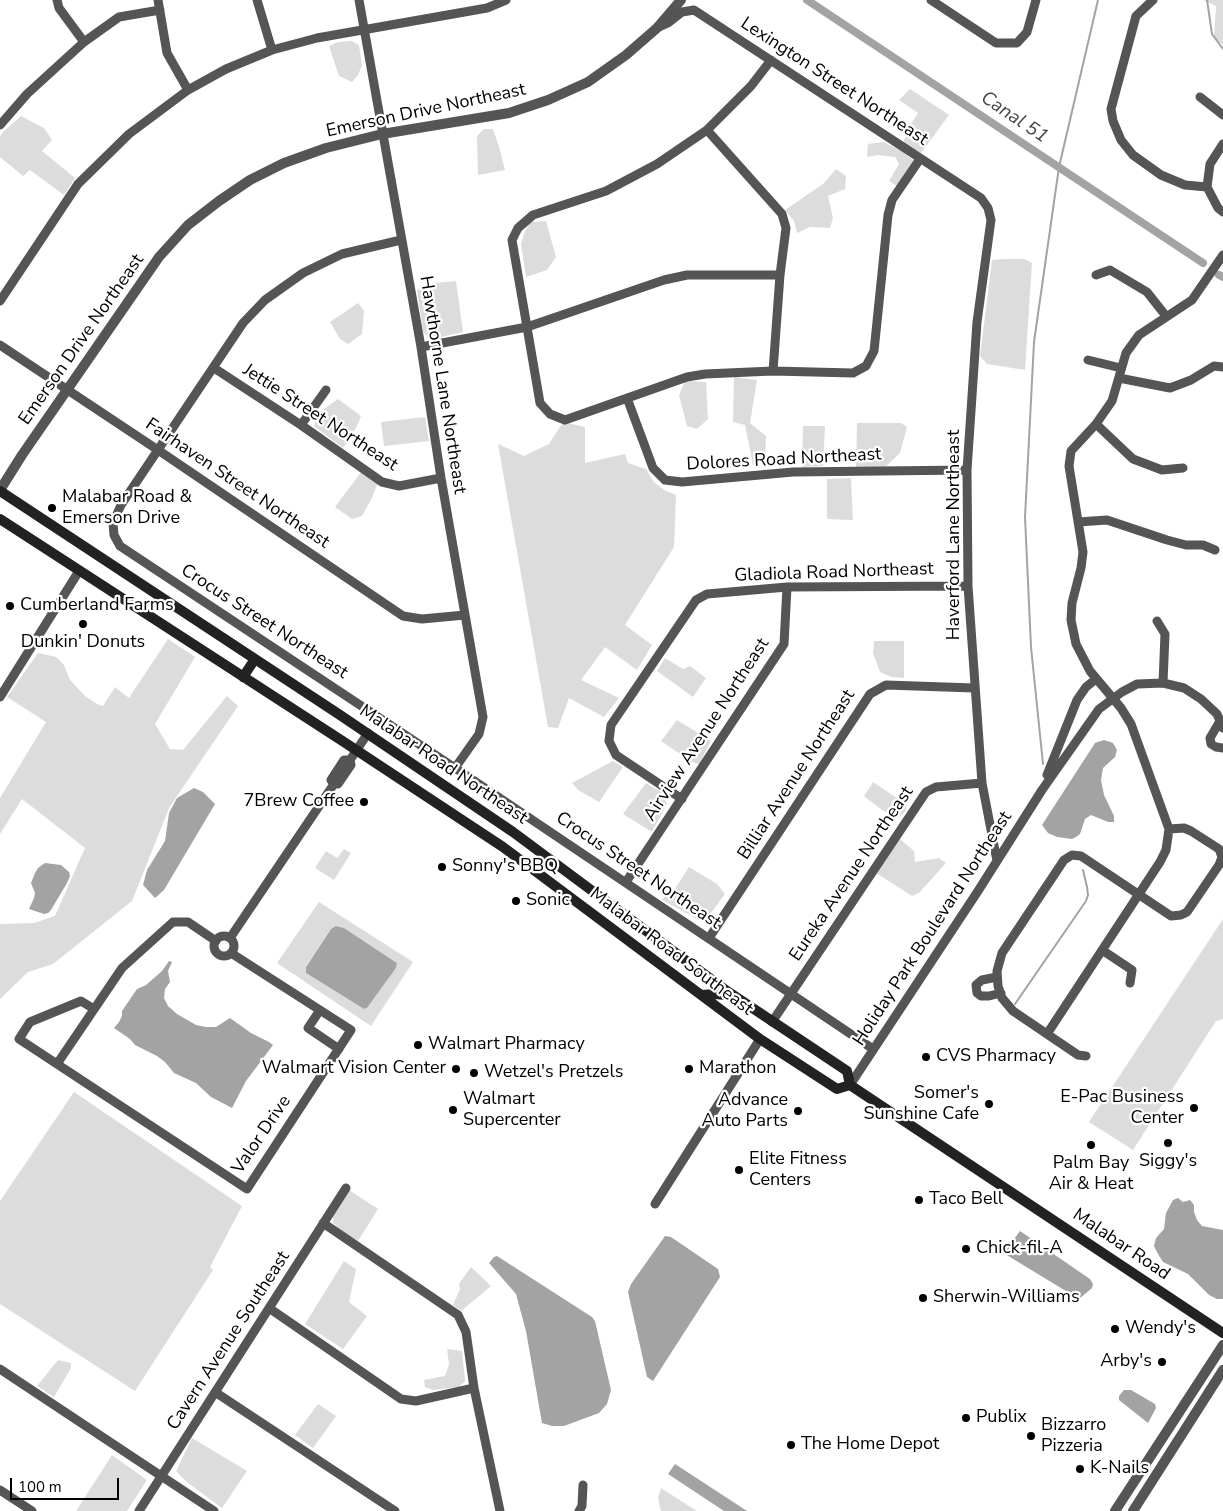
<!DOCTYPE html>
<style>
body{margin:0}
#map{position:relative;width:1223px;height:1511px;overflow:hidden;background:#fff;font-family:"Nunito Sans",sans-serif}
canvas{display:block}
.scale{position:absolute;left:10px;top:1478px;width:109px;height:22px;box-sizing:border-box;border:2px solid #000;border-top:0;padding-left:6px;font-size:15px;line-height:18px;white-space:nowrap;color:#000;-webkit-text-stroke:4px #fff;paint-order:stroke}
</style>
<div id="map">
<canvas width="1223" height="1511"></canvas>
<div class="scale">100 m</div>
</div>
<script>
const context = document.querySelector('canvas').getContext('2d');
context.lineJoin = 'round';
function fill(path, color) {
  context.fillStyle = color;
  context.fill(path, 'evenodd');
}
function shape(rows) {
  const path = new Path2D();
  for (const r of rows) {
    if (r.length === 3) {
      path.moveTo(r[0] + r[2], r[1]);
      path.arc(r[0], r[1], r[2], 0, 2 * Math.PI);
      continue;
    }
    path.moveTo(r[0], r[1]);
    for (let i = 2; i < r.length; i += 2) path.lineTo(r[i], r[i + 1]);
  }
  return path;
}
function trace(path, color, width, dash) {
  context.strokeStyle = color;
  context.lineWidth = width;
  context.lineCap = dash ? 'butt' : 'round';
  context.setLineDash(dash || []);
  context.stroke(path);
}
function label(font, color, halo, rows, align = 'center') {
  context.font = font + ' "Nunito Sans",sans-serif';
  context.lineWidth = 4.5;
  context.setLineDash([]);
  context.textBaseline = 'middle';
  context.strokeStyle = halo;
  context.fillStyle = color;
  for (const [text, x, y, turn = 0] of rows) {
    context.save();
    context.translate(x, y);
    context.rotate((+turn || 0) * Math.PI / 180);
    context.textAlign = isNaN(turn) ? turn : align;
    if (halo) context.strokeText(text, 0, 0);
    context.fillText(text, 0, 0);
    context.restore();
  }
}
fill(shape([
 [1203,0,1223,0,1223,45,1214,37,1216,6],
 [352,41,359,45,362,65,358,75,352,82,339,76,329,46,338,42],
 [910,89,949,115,921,153,903,143,909,127,918,113,899,100],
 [21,116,44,128,52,140,42,151,75,178,64,195,30,170,23,176,0,157,0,137,2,133],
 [484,129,493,129,500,150,505,170,478,175,477,136],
 [883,142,902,151,915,162,898,187,889,181,899,164,895,157,878,155,867,157,868,144],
 [836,169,846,176,845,189,828,196,833,218,830,228,810,227,797,233,794,221,785,210,823,184],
 [546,221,556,257,547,270,526,277,521,244,525,231,531,222],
 [1003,259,1025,259,1032,263,1025,370,987,364,980,356,992,260],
 [456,281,463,332,437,338,427,336,423,331,417,290,434,283],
 [358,303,364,311,362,334,348,344,340,339,330,322],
 [734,377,757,380,750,423,766,436,765,462,753,465,745,425,733,422],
 [685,381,706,382,708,419,697,429,687,426,679,395],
 [338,399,361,416,357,426,343,448,314,426,318,413],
 [425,417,429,441,384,446,381,422],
 [563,422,585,427,585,463,625,454,628,463,646,469,654,482,664,490,676,495,674,547,625,625,652,645,637,670,605,647,581,680,619,698,604,717,569,698,558,728,548,727,498,444,524,456,549,444],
 [857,423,901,423,907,427,900,453,884,468,856,468],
 [803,426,825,426,823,466,802,467],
 [362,471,378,482,372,498,362,516,352,519,335,507],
 [851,478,853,520,827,519,827,479],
 [168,639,195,657,155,724,170,749,183,750,227,696,238,706,169,808,132,901,53,964,28,972,0,999,0,924,34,923,55,916,85,848,22,799,0,834,0,798,46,722,7,697,38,653,56,657,64,665,70,680,85,696,97,704,103,706,115,687,129,698],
 [874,641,904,641,904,678,891,677,880,672,873,653],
 [665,658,683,669,690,666,706,678,693,697,657,671],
 [677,720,711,741,699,764,692,762,661,741],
 [613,761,623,767,599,802,578,790,572,783],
 [873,782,907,805,905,812,898,818,882,810,864,796],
 [646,783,661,792,667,804,652,832,623,814],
 [900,839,914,851,915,862,939,858,946,863,919,893,912,896,876,873],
 [344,849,351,853,334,880,315,868,326,851,337,858],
 [689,867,717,884,725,894,709,916,701,921,662,900,668,893,675,889],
 [319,902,413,962,371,1026,277,963],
 [336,926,344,928,397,963,396,968,367,1008,364,1009,306,973,306,966,331,929],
 [1223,919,1223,1019,1216,1021,1133,1150,1089,1122],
 [74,1092,242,1206,210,1267,213,1270,135,1391,0,1304,0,1201],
 [349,1190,378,1209,358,1241,343,1232,333,1223,333,1214],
 [344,1261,356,1269,349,1302,367,1316,343,1349,305,1324],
 [471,1267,491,1286,461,1311,453,1305,460,1289,459,1284],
 [447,1349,462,1351,465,1381,459,1387,433,1390,425,1387,424,1380,445,1376,449,1364],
 [58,1360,71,1363,71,1368,54,1397,37,1386],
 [318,1404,336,1416,313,1448,295,1435],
 [192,1438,247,1471,222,1508,188,1483,176,1471],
 [112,1455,147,1480,127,1511,76,1511],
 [661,1488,697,1511,661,1511,658,1498]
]), '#dcdcdc');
fill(shape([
 [1104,740,1113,743,1117,750,1115,757,1103,768,1101,780,1104,795,1114,816,1114,822,1108,822,1091,815,1085,819,1080,834,1076,837,1072,839,1057,837,1048,833,1042,825,1095,743],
 [194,788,203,792,215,804,164,890,155,898,143,885,147,870,165,841,169,813,177,798],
 [45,863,61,865,69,872,70,876,67,883,51,910,48,913,44,914,29,909,34,898,35,893,31,883,35,873,38,868],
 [336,926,344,928,397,963,396,968,367,1008,364,1009,306,973,306,967,331,929],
 [169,961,172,962,168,971,170,982,165,989,164,998,168,1006,177,1014,196,1025,206,1027,216,1027,230,1018,251,1033,269,1042,273,1045,246,1081,232,1108,211,1097,196,1083,174,1073,165,1062,157,1056,135,1045,130,1039,114,1028,119,1022,122,1016,122,1011,137,989,146,985,162,971],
 [1178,1198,1183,1202,1190,1200,1194,1205,1194,1212,1197,1220,1202,1226,1223,1230,1223,1299,1217,1299,1209,1295,1188,1274,1163,1262,1158,1254,1154,1246,1156,1238,1164,1229,1166,1213,1173,1200],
 [1020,1231,1090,1279,1093,1284,1092,1288,1079,1299,1005,1254,1006,1250],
 [665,1236,671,1237,718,1269,720,1277,653,1381,647,1377,628,1292,631,1284],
 [497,1256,592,1317,595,1321,611,1390,607,1404,599,1413,564,1426,552,1426,542,1423,526,1331,516,1294,489,1263,494,1257],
 [1124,1390,1131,1390,1155,1404,1156,1408,1148,1423,1119,1400,1119,1396],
 [675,1464,747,1511,724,1511,668,1474]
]), '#a3a3a3');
trace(shape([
 [1207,0,1212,34,1223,49],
 [1043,764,1031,647,1025,517,1034,342,1059,167,1098,0],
 [1015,1004,1086,901,1088,895,1087,887,1083,870]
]), '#a3a3a3', 2);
trace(shape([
 [807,0,1203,263],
 [1219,275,1223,277]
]), '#a3a3a3', 8);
trace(shape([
 [57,0,59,8,84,42],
 [158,0,167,53,188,90],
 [257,0,272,50],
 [359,0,421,347,441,478,483,717,479,734,455,768],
 [931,0,996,43,1017,43,1027,32,1036,0],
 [1153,0,1136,16,1111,109,1113,121,1121,140,1133,155,1161,175,1185,185,1207,187],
 [659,27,668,23,682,12,694,10,981,198,988,208,991,220,977,322,967,470,968,586,982,783,997,861],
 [771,60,751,86,707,130,657,164,606,191,533,215,518,228,512,240,527,327,540,403,550,414,565,420,687,377,705,374,773,371,853,373,866,366,874,351,888,215,892,200,920,159],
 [1200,97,1223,115],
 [0,125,27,94,84,42,119,17,160,10],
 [707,130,782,214,786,228,780,275,773,371],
 [1223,144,1210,164,1207,187,1218,208,1223,212],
 [401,240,342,254,303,273,265,300,243,323,121,505,113,523,114,535,120,546,455,768,873,1049],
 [1096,275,1110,270,1147,292,1166,316],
 [0,301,78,184,129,134,188,90,226,69,272,50,317,38,487,8,506,0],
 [0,345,158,450,403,616,422,619,465,615],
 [421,347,527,327,664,280,687,275,780,275],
 [1088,360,1121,368],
 [214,368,301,425,382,482,399,486,441,478],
 [1119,378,1170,388,1191,380,1214,366,1223,367],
 [627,398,653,468,665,480,682,482,793,472,967,470],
 [1096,424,1133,459,1162,470,1183,468],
 [301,425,326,390],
 [1078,522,1107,520,1167,540,1186,545,1203,545,1215,550],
 [1157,621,1165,634,1163,683],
 [0,697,79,571],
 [1220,721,1210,738,1211,744,1216,747,1223,748],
 [1047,775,1077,700,1086,687,1096,679],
 [334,784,331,780,344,760,350,760],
 [682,799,616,755,609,741,611,725,696,600,707,594,787,587,968,586],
 [626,882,784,644,787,587],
 [224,946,10],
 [230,938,334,784,338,784,351,765,350,760,368,733],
 [709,938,870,694,886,685,974,688],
 [1102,950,1132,970,1130,983],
 [997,977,982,980,976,985,977,993,981,996,989,996,1001,993],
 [94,1009,81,1001,30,1022,19,1039,247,1189,351,1030,231,953],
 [320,1010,308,1028,339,1049],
 [772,1022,926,792,936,787,982,783],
 [1047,1034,1160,862,1166,850,1169,829,1131,724,1121,708,1090,671,1076,644,1071,620,1072,603,1081,568,1083,552,1069,466,1071,451,1096,424,1112,401,1126,353,1139,335,1192,300,1223,255],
 [1086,1056,1078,1055,1013,1011,1002,998,998,986,997,971,1002,953,1064,860,1072,855,1081,856,1171,916,1181,915,1187,912,1219,865,1222,857,1219,849,1191,831,1184,828,1169,829],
 [57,1064,122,968,173,922,188,922,216,941],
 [850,1085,978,891,1042,790,1099,709,1122,692,1137,684,1163,683,1184,688,1201,699,1217,714,1223,728],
 [655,1204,760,1039],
 [323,1223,458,1315,466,1332,474,1388,500,1511],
 [269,1308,401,1399,416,1401,474,1388],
 [0,1369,214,1511],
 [215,1392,395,1511],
 [0,1490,32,1511],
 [139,1511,346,1188],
 [579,1511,582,1506,583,1485]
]), '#555', 9);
trace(shape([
 [0,490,22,455,159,257,188,225,219,201,250,180,284,163,326,148,382,134,509,113,548,100,588,82,626,55,657,28,681,0],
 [1115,1511,1223,1345],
 [1133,1511,1223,1370]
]), '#555', 10);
trace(shape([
 [0,491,340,715,513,832,727,991,847,1071,850,1085],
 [0,519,344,742,503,847,760,1039,837,1089,850,1085],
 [243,677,255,659],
 [701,995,716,994,734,996],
 [850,1085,1223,1333]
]), '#222', 10);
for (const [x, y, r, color] of [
 [52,508,5,"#000"],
 [10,606,5,"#000"],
 [83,624,5,"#000"],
 [364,802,5,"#000"],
 [442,867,5,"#000"],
 [516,901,5,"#000"],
 [418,1045,5,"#000"],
 [926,1057,5,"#000"],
 [456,1069,5,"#000"],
 [689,1069,5,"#000"],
 [474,1073,5,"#000"],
 [989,1104,5,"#000"],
 [1194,1108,5,"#000"],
 [453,1110,5,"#000"],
 [798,1111,5,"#000"],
 [1168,1143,5,"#000"],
 [1091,1145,5,"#000"],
 [739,1170,5,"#000"],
 [919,1200,5,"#000"],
 [966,1249,5,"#000"],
 [923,1298,5,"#000"],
 [1115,1329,5,"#000"],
 [1162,1362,5,"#000"],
 [966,1418,5,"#000"],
 [1031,1436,5,"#000"],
 [791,1445,5,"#000"],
 [1080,1469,5,"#000"]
]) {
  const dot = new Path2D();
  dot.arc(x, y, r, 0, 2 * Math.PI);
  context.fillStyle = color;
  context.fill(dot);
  trace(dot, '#fff', 2);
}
label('18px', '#000', '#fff', [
 ["Lexington Street Northeast",834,82,33],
 ["Emerson Drive Northeast",426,111,-12],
 ["Emerson Drive Northeast",82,340,-55],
 ["Hawthorne Lane Northeast",442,385,81],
 ["Jettie Street Northeast",320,418,33],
 ["Dolores Road Northeast",784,460,-3],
 ["Fairhaven Street Northeast",237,484,34],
 ["Haverford Lane Northeast",955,535,-90],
 ["Gladiola Road Northeast",834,573,-2],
 ["Crocus Street Northeast",264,622,33],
 ["Airview Avenue Northeast",707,730,-57],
 ["Malabar Road Northeast",443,765,34],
 ["Billiar Avenue Northeast",797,775,-57],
 ["Crocus Street Northeast",638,871,34],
 ["Eureka Avenue Northeast",852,874,-56],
 ["Holiday Park Boulevard Northeast",933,929,-57],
 ["Malabar Road Southeast",671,952,37],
 ["Valor Drive",262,1135,-56],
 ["Malabar Road",1121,1245,34],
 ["Cavern Avenue Southeast",229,1341,-57]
]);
label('18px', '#000', '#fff', [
 ["Malabar Road &",62,498],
 ["Emerson Drive",62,519],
 ["Cumberland Farms",20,606],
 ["Dunkin' Donuts",83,643,"center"],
 ["7Brew Coffee",354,802,"right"],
 ["Sonny's BBQ",452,867],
 ["Sonic",526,901],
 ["Walmart Pharmacy",428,1045],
 ["CVS Pharmacy",936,1057],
 ["Walmart Vision Center",446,1069,"right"],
 ["Marathon",699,1069],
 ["Wetzel's Pretzels",484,1073],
 ["Somer's",979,1094,"right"],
 ["Sunshine Cafe",979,1115,"right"],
 ["E-Pac Business",1184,1098,"right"],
 ["Center",1184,1119,"right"],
 ["Walmart",463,1100],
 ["Supercenter",463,1121],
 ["Advance",788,1101,"right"],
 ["Auto Parts",788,1122,"right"],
 ["Elite Fitness",749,1160],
 ["Centers",749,1181],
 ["Siggy's",1168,1162,"center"],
 ["Palm Bay",1091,1164,"center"],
 ["Air & Heat",1091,1185,"center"],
 ["Taco Bell",929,1200],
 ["Chick-fil-A",976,1249],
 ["Sherwin-Williams",933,1298],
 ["Wendy's",1125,1329],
 ["Arby's",1152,1362,"right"],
 ["Publix",976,1418],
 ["Bizzarro",1041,1426],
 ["Pizzeria",1041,1447],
 ["The Home Depot",801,1445],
 ["K-Nails",1090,1469]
], 'left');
label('italic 19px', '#444', '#fff', [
 ["Canal 51",1014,118,34]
]);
</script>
